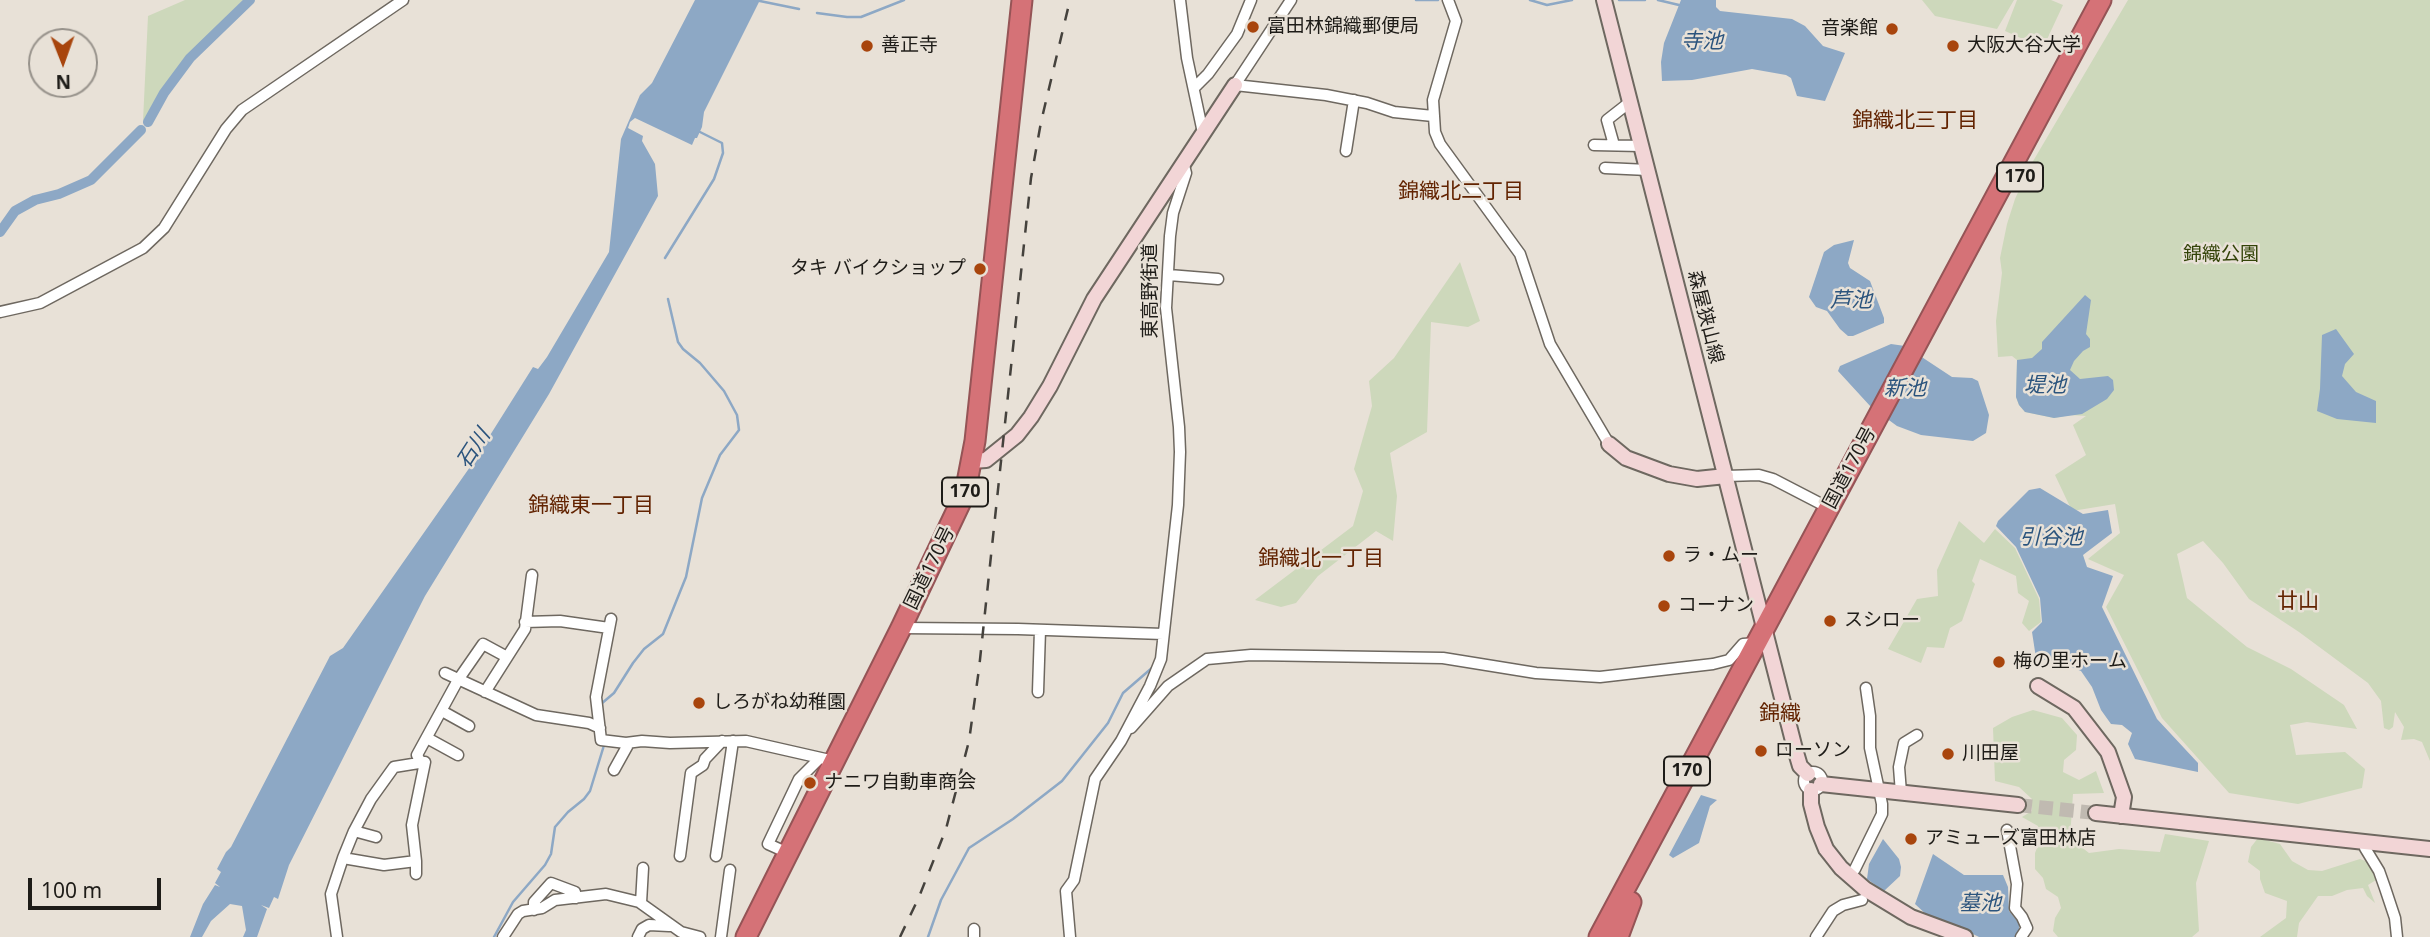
<!DOCTYPE html>
<meta charset="utf-8">
<style>
body{margin:0}
#map{position:relative;width:2430px;height:937px;overflow:hidden;background:#e8e1d7;font-family:"Noto Sans",sans-serif}
canvas{display:block}
.north{position:absolute;left:28px;top:28px;width:70px;height:70px;box-sizing:border-box;background:#e8e1d7;border:2px solid #97928b;border-radius:50%;rotate:179deg;font-size:19px;font-weight:700;line-height:28px;text-align:center;color:#1e1c18}
.north::after{content:'';display:block;margin:auto;width:24px;height:32px;background:#a8450d;clip-path:polygon(50% 0,100% 100%,50% 72%,0 100%)}
.scale{position:absolute;left:28px;top:878px;width:133px;height:32px;box-sizing:border-box;border:4px solid #1e1c18;border-top:0;padding-left:9px;font-size:21px;line-height:24px;white-space:nowrap;color:#1e1c18;-webkit-text-stroke:5px #e8e1d7;paint-order:stroke}
</style>
<div id="map">
<canvas width="2430" height="937"></canvas>
<div class="north">N</div>
<div class="scale">100 m</div>
</div>
<script>
const context = document.querySelector('canvas').getContext('2d');
context.lineJoin = 'round';
function fill(path, color) {
  context.fillStyle = color;
  context.fill(path, 'evenodd');
}
function shape(rows) {
  const path = new Path2D();
  for (const r of rows) {
    if (r.length === 3) {
      path.moveTo(r[0] + r[2], r[1]);
      path.arc(r[0], r[1], r[2], 0, 2 * Math.PI);
      continue;
    }
    path.moveTo(r[0], r[1]);
    for (let i = 2; i < r.length; i += 2) path.lineTo(r[i], r[i + 1]);
  }
  return path;
}
function trace(path, color, width, dash) {
  context.strokeStyle = color;
  context.lineWidth = width;
  context.lineCap = dash ? 'butt' : 'round';
  context.setLineDash(dash || []);
  context.stroke(path);
}
function label(font, color, halo, rows, align = 'center') {
  context.font = font + ' "Noto Sans","Noto Sans JP",sans-serif';
  context.lineWidth = 5;
  context.setLineDash([]);
  context.textBaseline = 'middle';
  context.strokeStyle = halo;
  context.fillStyle = color;
  for (const [text, x, y, turn = 0] of rows) {
    context.save();
    context.translate(x, y);
    context.rotate((+turn || 0) * Math.PI / 180);
    context.textAlign = isNaN(turn) ? turn : align;
    if (halo) context.strokeText(text, 0, 0);
    context.fillText(text, 0, 0);
    context.restore();
  }
}
fill(shape([
 [185,0,243,0,187,56,143,121,148,16],
 [1922,0,2014,0,1997,29,1935,16],
 [2017,0,2051,0,2063,5,2043,48,2005,31],
 [2128,0,2430,0,2430,761,2422,742,2414,739,2401,740,2404,727,2395,712,2393,727,2389,730,2384,728,2381,701,2368,683,2299,632,2249,599,2223,563,2203,541,2177,554,2187,598,2247,647,2291,669,2344,705,2357,729,2307,722,2290,725,2296,755,2345,752,2365,769,2362,788,2298,804,2229,793,2162,718,2106,607,2124,575,2088,559,2120,533,2115,504,2072,511,2055,475,2086,455,2073,425,2086,416,2070,415,2054,418,2025,412,2019,405,2016,397,2017,360,2012,356,1998,357,1996,321,2002,273,2000,258,2007,224,2015,199,2029,168],
 [1460,262,1480,321,1468,327,1431,322,1427,432,1390,453,1397,496,1393,541,1376,531,1318,576,1296,603,1281,607,1255,600,1353,526,1363,491,1354,469,1372,406,1369,381,1394,358],
 [1959,521,1984,543,1995,529,2015,548,2039,599,2041,622,2029,631,2022,623,2029,601,2018,593,2016,576,1980,559,1972,581,1975,584,1962,621,1950,628,1944,648,1927,647,1921,663,1888,649,1917,599,1938,596,1937,570],
 [2033,710,2062,718,2077,735,2076,750,2064,760,2063,772,2079,780,2096,771,2104,793,2073,794,2070,838,2089,853,2119,849,2160,852,2165,834,2209,841,2196,883,2199,931,2192,937,2058,937,2053,931,2055,918,2061,908,2058,897,2046,889,2043,878,2035,869,2035,853,2039,843,2038,826,2022,817,2032,811,2032,799,2019,787,1995,781,1993,728,2012,717],
 [2258,838,2280,844,2292,861,2308,870,2322,871,2360,859,2368,862,2376,880,2368,885,2375,903,2367,896,2363,888,2347,890,2332,896,2318,896,2299,923,2297,937,2260,937,2286,918,2287,901,2265,893,2260,879,2260,871,2248,862,2251,847]
]), '#cdd8bb');
fill(shape([
 [695,0,760,0,704,112,702,127,697,138,695,138,692,145,635,118,630,122,628,128,643,136,642,141,655,164,658,196,549,394,425,596,289,865,278,899,274,897,269,908,261,905,267,909,257,937,243,937,246,930,242,906,230,904,211,921,202,937,190,937,203,904,215,885,220,887,215,883,221,872,217,869,226,852,231,847,330,656,343,648,470,467,533,367,538,369,547,357,609,252,621,139,640,95,652,83],
 [1681,0,1716,0,1716,7,1720,11,1792,19,1805,26,1823,46,1845,53,1825,101,1797,96,1791,78,1786,75,1752,69,1692,80,1662,81,1661,62,1664,43],
 [1854,240,1848,263,1850,268,1870,281,1884,318,1884,323,1879,325,1853,336,1848,336,1840,329,1827,311,1816,307,1809,297,1824,252,1834,245],
 [2085,295,2091,300,2086,334,2090,339,2090,347,2083,351,2074,361,2070,370,2080,379,2108,376,2113,380,2114,390,2107,399,2082,414,2054,418,2025,412,2019,405,2016,397,2017,360,2032,358,2042,349,2042,342],
 [2336,329,2354,354,2345,364,2342,376,2356,392,2376,401,2376,423,2337,419,2317,411,2320,389,2322,335],
 [1891,344,1905,346,1952,377,1972,378,1978,381,1989,415,1986,433,1973,441,1921,435,1897,426,1871,407,1838,371,1840,366],
 [2040,488,2083,514,2108,510,2112,533,2083,555,2087,567,2113,576,2102,607,2157,719,2198,763,2198,772,2135,759,2128,744,2132,733,2122,725,2111,724,2101,710,2092,687,2081,671,2061,663,2036,658,2032,632,2042,622,2040,598,2016,547,1996,526,1998,521,2029,490],
 [1701,795,1717,800,1710,806,1699,843,1673,858,1669,855],
 [1883,839,1899,859,1901,867,1900,876,1884,891,1867,879,1869,864],
 [1933,854,1964,875,2003,875,2008,887,2009,911,2019,923,2019,932,2015,937,1979,937,1955,925,1929,917,1915,904]
]), '#8da8c5');
trace(shape([
 [755,0,799,9],
 [1416,0,1438,0],
 [1530,0,1547,5,1572,0],
 [1619,0,1645,0],
 [1658,0,1679,5],
 [817,13,847,17,861,17,904,0],
 [665,258,714,179,723,153,722,143,700,132],
 [601,704,614,693,633,663,644,649,663,634,686,577,702,498,720,455,739,430,737,415,724,391,700,363,683,349,678,342,668,299],
 [494,937,513,902,545,865,551,854,555,827,568,812,584,799,590,791,605,742],
 [928,937,941,900,969,848,1013,819,1062,781,1108,723,1123,693,1153,667]
]), '#8da8c5', 2.5);
trace(shape([
 [148,122,164,93,190,58,250,0],
 [0,232,15,211,35,200,59,194,91,180,141,130]
]), '#8da8c5', 10);
trace(shape([
 [2018,805,2096,813]
]), '#c0bab1', 14, [14, 7]);
const street = shape([
 [1180,0,1187,58,1203,133],
 [1291,0,1235,85,1326,95,1367,103,1394,112,1433,116],
 [1448,0,1456,21,1433,100,1435,132,1440,144,1520,254,1550,344,1609,444],
 [1194,88,1208,74,1237,34,1251,0],
 [1594,145,1641,146],
 [1614,145,1607,120,1630,102],
 [1346,151,1354,100],
 [1605,168,1648,170],
 [1169,275,1218,279],
 [0,312,40,303,143,248,164,228,226,129,242,110,403,0],
 [1726,476,1759,475,1773,479,1829,508],
 [611,619,596,697,601,740,626,743,642,741,670,743,746,741,834,761],
 [525,622,560,621,609,628],
 [901,628,1018,629,1163,634],
 [445,673,536,715,589,723,600,728],
 [485,692,525,629,532,575],
 [1038,692,1040,630],
 [442,711,469,726],
 [1131,728,1168,686,1207,659,1251,655,1443,658,1536,673,1600,677,1713,664,1729,660,1743,644,1757,643],
 [427,738,458,755],
 [421,763,417,755,458,680,483,644,507,657],
 [614,770,629,743],
 [1813,781,9],
 [1901,793,1899,767,1904,743,1917,735],
 [2007,830,2017,884,2015,908,2022,917,2027,928,2021,937],
 [354,831,376,837],
 [2365,842,2365,848,2379,871,2385,888,2395,918,2397,937],
 [788,853,768,844,799,779,820,758],
 [680,856,691,773,703,765,705,759,722,741],
 [716,856,733,741],
 [416,874,416,861],
 [1850,875,1855,869,1882,814,1882,804,1870,748,1870,716,1866,688],
 [641,903,643,868],
 [534,910,534,902,551,883,575,892,576,898],
 [974,929,974,937],
 [337,937,331,894,343,858,354,831,371,799,394,767,425,762,412,825,416,861,384,865,343,858],
 [503,937,518,914,523,911,542,908,555,900,606,894,639,902,681,932,700,937],
 [638,937,642,929,649,925,669,926],
 [721,937,730,870],
 [1070,937,1066,891,1074,880,1095,779,1121,741,1150,686,1161,659,1178,505,1180,452,1179,427,1166,308,1170,236,1173,213,1186,173,1183,162],
 [1816,937,1833,911,1843,905,1862,900]
]);
const secondary = shape([
 [1604,0,1795,749,1800,766,1808,774],
 [1609,444,1626,458,1669,474,1697,479,1726,476],
 [972,461,986,460,1017,435,1031,417,1050,386,1094,299,1235,85],
 [2038,686,2074,708,2108,752,2124,797,2121,816],
 [1821,784,2018,805],
 [1811,790,1811,804,1817,827,1826,849,1841,868,1865,889,1911,917,1965,937],
 [2096,813,2430,849]
]);
const highway = shape([
 [746,937,901,628,965,493,975,441,1022,0],
 [1599,937,2101,0],
 [1618,937,1631,902]
]);
trace(street, '#6e6860', 13);
trace(secondary, '#6e6860', 18);
trace(highway, '#955456', 23);
trace(street, '#fff', 10);
trace(secondary, '#f2d5d6', 14);
trace(highway, '#d57277', 19);
trace(shape([
 [900,937,919,897,946,829,969,741,979,669,1031,178,1041,122,1070,0]
]), '#45423d', 2.5, [12, 12]);
for (const [x, y, r, color] of [
 [1253,27,7,"#a8450d"],
 [1892,29,7,"#a8450d"],
 [867,46,7,"#a8450d"],
 [1953,46,7,"#a8450d"],
 [980,269,7,"#a8450d"],
 [1669,556,7,"#a8450d"],
 [1664,606,7,"#a8450d"],
 [1830,621,7,"#a8450d"],
 [1999,662,7,"#a8450d"],
 [699,703,7,"#a8450d"],
 [1761,751,7,"#a8450d"],
 [1948,754,7,"#a8450d"],
 [810,783,7,"#a8450d"],
 [1911,839,7,"#a8450d"]
]) {
  const dot = new Path2D();
  dot.arc(x, y, r, 0, 2 * Math.PI);
  context.fillStyle = color;
  context.fill(dot);
  trace(dot, '#e8e1d7', 2.5);
}
for (const [x, y, w] of [
 [2020,177,46],
 [965,492,46],
 [1687,771,46]
]) {
  const box = new Path2D();
  box.roundRect(x - w / 2, y - 14.5, w, 29, 5);
  context.fillStyle = '#e8e1d7';
  context.fill(box);
  trace(box, '#1e1c18', 2);
}
label('bold 18px', '#1e1c18', null, [
 ["170",2020,177],
 ["170",965,492],
 ["170",1687,771]
]);
label('19px', '#1e1c18', '#e8e1d7', [
 ["富田林錦織郵便局",1267,27],
 ["音楽館",1878,29,"right"],
 ["善正寺",881,46],
 ["大阪大谷大学",1967,46],
 ["タキ バイクショップ",966,269,"right"],
 ["ラ・ムー",1683,556],
 ["コーナン",1678,606],
 ["スシロー",1844,621],
 ["梅の里ホーム",2013,662],
 ["しろがね幼稚園",713,703],
 ["ローソン",1775,751],
 ["川田屋",1962,754],
 ["ナニワ自動車商会",824,783],
 ["アミューズ富田林店",1925,839]
], 'left');
label('19px', '#334308', '#e8e1d7', [
 ["錦織公園",2221,255]
]);
label('19px', '#1e1c18', '#e8e1d7', [
 ["東高野街道",1151,291,-90],
 ["森屋狭山線",1705,317,76],
 ["国道170号",1850,468,-62],
 ["国道170号",930,568,-64]
]);
label('italic 21px', '#2b547d', '#e8e1d7', [
 ["寺池",1702,42],
 ["芦池",1851,301],
 ["堤池",2045,386],
 ["新池",1905,389],
 ["石川",474,449,-57],
 ["引谷池",2051,538],
 ["墓池",1980,904]
]);
label('21px', '#622301', '#e8e1d7', [
 ["錦織北三丁目",1915,121],
 ["錦織北二丁目",1461,192],
 ["錦織東一丁目",591,506],
 ["錦織北一丁目",1321,559],
 ["廿山",2298,602],
 ["錦織",1780,714]
]);
</script>
